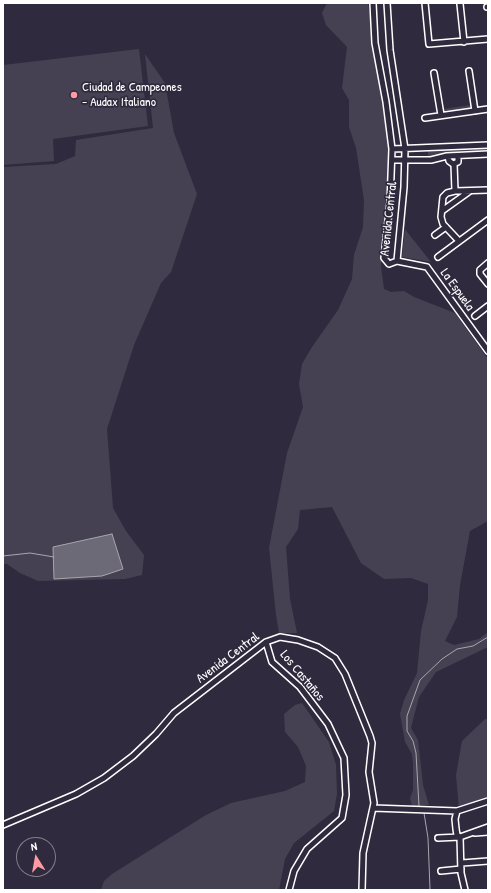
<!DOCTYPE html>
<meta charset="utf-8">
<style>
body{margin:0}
#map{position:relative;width:491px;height:893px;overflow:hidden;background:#2f2a3d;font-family:"Patrick Hand",sans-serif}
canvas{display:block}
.frame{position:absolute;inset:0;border:4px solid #fff;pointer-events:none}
.north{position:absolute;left:16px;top:837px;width:40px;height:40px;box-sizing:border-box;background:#2f2a3d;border:1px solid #827f8b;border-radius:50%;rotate:349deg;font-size:11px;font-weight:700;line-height:16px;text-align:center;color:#fff}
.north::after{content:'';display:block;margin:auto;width:14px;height:18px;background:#ff9aa2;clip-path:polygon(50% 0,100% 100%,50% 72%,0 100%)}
</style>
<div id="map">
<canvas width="491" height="893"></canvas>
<div class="frame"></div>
<div class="north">N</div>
</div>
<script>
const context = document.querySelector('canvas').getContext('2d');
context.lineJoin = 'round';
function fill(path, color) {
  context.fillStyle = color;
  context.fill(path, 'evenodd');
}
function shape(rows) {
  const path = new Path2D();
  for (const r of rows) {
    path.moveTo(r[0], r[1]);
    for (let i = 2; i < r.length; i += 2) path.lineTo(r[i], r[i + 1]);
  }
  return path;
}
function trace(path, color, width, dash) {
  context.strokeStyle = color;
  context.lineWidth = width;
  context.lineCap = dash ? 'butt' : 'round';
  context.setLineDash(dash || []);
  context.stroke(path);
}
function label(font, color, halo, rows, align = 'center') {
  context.font = font + ' "Patrick Hand",sans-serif';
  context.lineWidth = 3.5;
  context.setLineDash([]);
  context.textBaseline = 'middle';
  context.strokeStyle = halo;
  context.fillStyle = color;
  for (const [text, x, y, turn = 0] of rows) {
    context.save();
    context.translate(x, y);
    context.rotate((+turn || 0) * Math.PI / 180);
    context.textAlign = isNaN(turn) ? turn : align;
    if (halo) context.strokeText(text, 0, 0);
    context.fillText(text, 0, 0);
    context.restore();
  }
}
fill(shape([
 [327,3,368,3,389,151,381,267,384,289,391,292,404,291,414,297,455,313,488,359,488,521,470,531,460,585,457,617,445,641,454,645,479,639,488,632,488,647,436,672,419,697,411,728,418,740,423,785,429,805,412,806,410,798,413,790,413,765,412,754,405,742,400,714,404,700,417,673,421,631,428,600,428,584,411,578,384,579,361,563,332,507,300,510,298,529,286,547,290,599,297,633,279,633,276,615,269,548,287,453,303,407,299,384,302,364,312,347,338,310,352,279,354,255,363,227,364,200,356,148,349,127,349,100,342,88,347,47,326,25,322,13],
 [139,49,148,126,53,139,54,161,3,165,3,65],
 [145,54,165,83,174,133,197,194,171,272,161,283,134,345,107,429,113,508,126,531,144,555,142,575,125,579,38,581,20,573,7,564,3,564,3,167,56,164,75,156,76,140,153,128],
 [471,105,472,110,444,111,443,109],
 [488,147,488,152,442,154,428,158,428,150],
 [405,229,408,233,431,262,402,257],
 [302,703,329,742,336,765,337,794,334,811,294,843,285,859,279,890,101,890,104,881,112,874,206,815,231,803,285,791,305,782,306,766,298,747,285,732,284,714,295,705],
 [485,719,488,719,488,799,459,809,456,775,462,741]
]), '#464152');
const water = shape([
 [112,534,123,569,102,576,54,579,53,547,112,534]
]);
fill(water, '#6d6a77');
trace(water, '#a7a6ad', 1);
trace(shape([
 [3,556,30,553,54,557],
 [419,806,416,753,413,741,407,731,407,716,420,680,442,659,457,649,473,646,488,637],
 [424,813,428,838,430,889,427,890]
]), '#a7a6ad', 1);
const minor = shape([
 [373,3,375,43,386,102,392,149,390,202,384,258,389,264,397,261],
 [387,3,390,50,405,149,404,187,397,261],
 [425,3,429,44,488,39],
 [460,4,464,42],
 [487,7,488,7],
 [469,71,475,111],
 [434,73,441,115],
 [425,118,488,109],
 [392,149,488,145],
 [448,156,449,161,453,164,458,162,458,156],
 [392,160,431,160,447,156,488,154],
 [454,164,455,191,447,193,443,197,441,217,443,224,459,241],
 [455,191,488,190],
 [442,211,470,191],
 [435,235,446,227],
 [438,257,488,220],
 [397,261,427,267,488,351],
 [488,263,480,270,480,274,488,284],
 [475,316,488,306],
 [266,642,272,662,300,687,328,724,344,758,346,795,342,818,307,849,294,871,289,890],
 [373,808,457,811,488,801],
 [457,811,455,819,456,829,457,835,460,837,461,873,465,890],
 [3,825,76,794,104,778,133,756,156,734,174,713,266,642,280,637,298,640,318,647,335,658,345,674,370,736,372,743,369,772,374,803,363,853,362,890],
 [475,833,488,832],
 [438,838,460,837,488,827],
 [462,863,488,861],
 [441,871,461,869]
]);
trace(minor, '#fff', 8);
trace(minor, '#2f2a3d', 5);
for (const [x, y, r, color] of [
 [74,95,4,"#ff9aa2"]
]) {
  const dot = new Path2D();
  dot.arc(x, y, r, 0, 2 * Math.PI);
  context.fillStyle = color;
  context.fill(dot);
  trace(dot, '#2f2a3d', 1.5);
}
label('13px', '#fff', '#2f2a3d', [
 ["Ciudad de Campeones",82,88],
 ["- Audax Italiano",82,103]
], 'left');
label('13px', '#fff', '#2f2a3d', [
 ["Avenida Central",389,219,-84],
 ["La Espuela",457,290,54],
 ["Avenida Central",228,658,-37],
 ["Los Castaños",302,676,50]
]);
</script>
